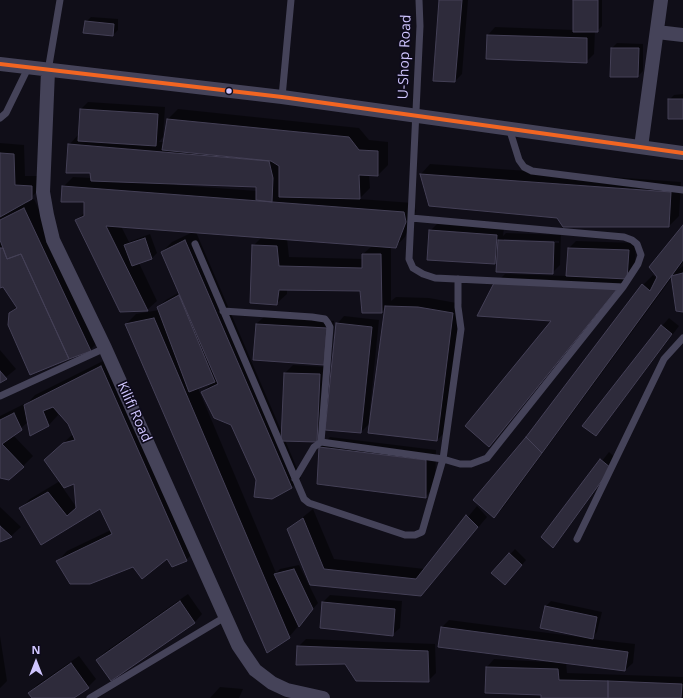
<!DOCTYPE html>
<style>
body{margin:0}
#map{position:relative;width:683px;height:698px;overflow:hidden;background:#100e18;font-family:"Open Sans",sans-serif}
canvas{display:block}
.north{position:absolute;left:16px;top:642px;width:40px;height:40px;-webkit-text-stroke:3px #0e0b1b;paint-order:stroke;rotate:0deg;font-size:11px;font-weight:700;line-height:16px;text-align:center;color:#cfc5fe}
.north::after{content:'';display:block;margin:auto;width:14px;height:18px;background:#cfc5fe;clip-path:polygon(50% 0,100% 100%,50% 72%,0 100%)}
</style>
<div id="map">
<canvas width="683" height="698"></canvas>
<div class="north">N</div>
</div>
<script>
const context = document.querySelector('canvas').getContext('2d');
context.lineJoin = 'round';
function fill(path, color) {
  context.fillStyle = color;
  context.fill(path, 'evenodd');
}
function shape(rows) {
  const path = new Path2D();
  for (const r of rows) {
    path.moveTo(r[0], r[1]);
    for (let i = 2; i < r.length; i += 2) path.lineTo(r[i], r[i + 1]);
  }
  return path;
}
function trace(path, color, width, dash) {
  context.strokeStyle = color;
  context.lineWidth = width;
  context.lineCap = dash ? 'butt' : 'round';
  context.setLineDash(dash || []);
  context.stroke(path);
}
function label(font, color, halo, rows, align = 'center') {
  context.font = font + ' "Open Sans",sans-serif';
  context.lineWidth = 3.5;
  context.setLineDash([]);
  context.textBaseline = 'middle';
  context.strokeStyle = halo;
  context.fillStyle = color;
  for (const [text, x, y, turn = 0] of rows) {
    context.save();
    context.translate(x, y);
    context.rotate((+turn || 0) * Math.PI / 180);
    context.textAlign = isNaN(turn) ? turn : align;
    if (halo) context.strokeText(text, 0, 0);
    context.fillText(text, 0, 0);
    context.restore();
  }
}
fill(shape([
 [440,0,468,0,462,74,455,81],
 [574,0,602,0,602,26,597,31,595,31,594,54,586,62,487,58,488,35,495,27,574,30],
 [91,17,118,19,118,30,113,35,86,22],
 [617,43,643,44,643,71,638,76,612,48],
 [683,94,683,118,669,100,674,95],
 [88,102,165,107,163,137,159,142,164,142,168,119,178,109,359,128,369,140,388,142,388,165,378,175,369,175,370,188,359,199,413,203,416,211,405,237,395,247,391,247,391,301,396,297,429,298,462,304,447,430,437,440,370,423,361,432,337,324,344,316,379,320,369,418,371,418,386,308,381,312,361,290,287,289,287,294,277,303,253,246,262,237,196,232,283,435,285,373,293,365,327,367,324,434,316,441,285,440,301,478,291,488,257,480,232,424,203,392,213,382,198,388,276,573,280,569,299,565,318,603,289,637,126,324,136,314,159,310,158,307,166,300,180,292,162,252,172,242,193,232,121,226,129,242,150,234,157,253,152,258,139,263,157,301,147,310,76,221,85,212,85,201,63,187,73,177,91,178,91,172,69,145,78,135,81,109],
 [177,183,257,186,257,191,177,185],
 [287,239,372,246,363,254,363,259,289,257],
 [0,143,24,145,25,176,41,176,41,188,26,202,27,203,34,199,100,340,90,350,10,313,17,306,4,286,0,287],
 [430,164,681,182,679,216,669,226,563,226,558,217,421,174],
 [438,223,504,228,503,236,506,233,561,235,560,265,552,273,498,259,494,263,430,231],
 [504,239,559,241,559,243,504,241],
 [683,227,683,262,678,270,683,266,683,311,673,276,502,509,494,516,528,437,643,285,653,275,657,279],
 [576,241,636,243,635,270,626,278,489,445,553,320,495,284,505,274,567,276,569,248],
 [264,317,334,321,331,356,324,364,256,324],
 [669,318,679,326,603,427,596,434,662,326],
 [0,350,16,369,0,382],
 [111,357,196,550,186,560,167,557,133,566,58,561,67,551,111,530,100,508,41,544,20,509,30,499,60,481,55,451,73,434,69,423,56,409,58,415,49,425,28,422,13,435,33,456,23,466,0,477,0,416,24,404,25,406,35,395],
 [75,482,77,508,63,488],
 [330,437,436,450,435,487,425,497,318,484,320,447],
 [609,452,618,460,560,539,553,547,543,537],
 [477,506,487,517,421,595,311,584,288,529,313,509,334,559,425,569],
 [0,507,21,527,11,536,0,541],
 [515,549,526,560,510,579,493,573],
 [188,594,202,614,195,622,111,679,97,660,105,652],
 [330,595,402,601,400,628,392,635,321,627,323,602],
 [551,601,602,612,597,632,591,639,635,644,633,663,625,670,566,662,567,673,683,677,683,698,542,698,542,694,486,692,487,667,494,659,547,662,547,660,442,627,449,620,587,638,588,636,541,627,546,606],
 [0,636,7,681,0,688],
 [306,639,435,644,436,673,428,681,346,663,298,647],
 [79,656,96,679,88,687,72,698,33,698,29,693,37,685],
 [220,687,243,689,239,698,210,698]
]), '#0007');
const building = shape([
 [439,0,462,0,455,82,433,81,439,0],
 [573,0,598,0,598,32,573,32,573,0],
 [85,21,114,24,113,36,83,33,85,21],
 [487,35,587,38,587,63,486,59,487,35],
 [611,48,639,48,638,77,610,77,611,48],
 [668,99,683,99,683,119,668,119,668,99],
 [80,109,158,114,156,146,78,141,80,109],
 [167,119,349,137,359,150,378,151,378,176,359,175,360,199,279,197,279,166,271,161,162,150,167,119],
 [68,144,269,161,273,178,272,202,256,200,256,187,91,181,90,173,66,173,68,144],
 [0,153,14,154,15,185,32,186,32,199,0,217,0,153],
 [420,174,671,192,669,227,563,227,557,218,429,206,420,174],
 [62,186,404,212,406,222,396,248,106,226,148,311,120,312,75,220,84,216,84,202,61,202,62,186],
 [24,208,91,351,69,359,21,254,7,259,0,240,0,220,24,208],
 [683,225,683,260,542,453,526,437,642,284,650,291,657,277,649,267,683,225],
 [429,230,497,235,495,264,427,260,429,230],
 [145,238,152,259,132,266,124,245,145,238],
 [185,240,292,488,272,499,254,497,256,480,231,425,214,418,201,392,218,384,161,252,185,240],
 [498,240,554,242,553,274,496,272,498,240],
 [252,245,277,246,279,266,362,268,362,254,381,254,382,313,362,313,360,291,279,290,277,305,250,303,252,245],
 [0,248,3,248,7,259,21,254,69,359,30,375,8,325,9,313,17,308,3,287,0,288,0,248],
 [568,248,629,250,627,279,566,276,568,248],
 [683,273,683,312,676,311,671,276,683,273],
 [494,283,618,288,489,447,465,426,551,321,477,316,494,283],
 [179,295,215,382,189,392,157,307,179,295],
 [385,306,418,307,453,313,437,441,368,433,385,306],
 [154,318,290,638,267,653,125,324,154,318],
 [336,323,372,327,361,433,325,430,336,323],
 [256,324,327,328,324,365,253,360,256,324],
 [661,325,672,334,596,436,582,426,661,325],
 [101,366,187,561,172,567,167,559,142,579,133,567,90,584,70,584,56,561,112,534,100,509,41,545,19,508,48,492,67,516,76,508,74,484,64,488,44,460,63,443,75,440,68,424,53,407,43,411,49,426,30,436,24,405,101,366],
 [0,371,7,379,0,383,0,371],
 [284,373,320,374,317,442,281,441,284,373],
 [14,413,22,430,2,444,24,467,9,480,0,478,0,420,14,413],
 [526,437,542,453,494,518,473,500,526,437],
 [319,447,426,460,426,498,317,484,319,447],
 [600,459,611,468,553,548,541,537,600,459],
 [466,515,478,527,421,596,310,585,287,529,303,518,324,569,416,579,466,515],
 [0,526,12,537,0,542,0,526],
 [509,553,522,565,505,585,491,573,509,553],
 [294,569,313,609,299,627,274,574,294,569],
 [180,601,195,623,111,681,96,660,180,601],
 [322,602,395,609,393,636,320,628,322,602],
 [545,606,597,617,593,639,540,628,545,606],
 [441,627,628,652,625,671,438,647,441,627],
 [297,646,428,651,429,682,356,681,345,664,296,665,297,646],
 [71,663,89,688,74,698,32,698,28,693,71,663],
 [486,667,558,669,559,680,608,681,608,698,541,698,541,695,485,693,486,667],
 [608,681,682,684,681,698,608,698,608,681]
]);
fill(building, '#2e2b3b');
trace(building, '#444056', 1);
trace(shape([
 [48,71,60,0],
 [282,97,291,0],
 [0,118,6,113,28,68],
 [509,128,519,160,524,167,532,171,683,190],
 [411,218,624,237,632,240,637,244,641,255,638,264,623,287],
 [195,244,304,499,309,503,405,535,415,535,422,532,443,459,461,329,458,307,458,279],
 [223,311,312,317,325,319,328,323,330,327,321,442],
 [0,396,105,348],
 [295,479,314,447,321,442,443,459,460,464,471,464,487,458,623,287,435,278,423,274,413,268,409,259,420,26,419,0],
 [577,539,664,359,683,338],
 [90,698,225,617]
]), '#454359', 7);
trace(shape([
 [657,32,683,35],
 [0,64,282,97,683,153],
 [48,71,43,192,47,215,53,240,105,348,238,645,255,670,272,683,287,690,323,698],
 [641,147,661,0]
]), '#454359', 14);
trace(shape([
 [0,64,282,97,683,153]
]), '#f26522', 4);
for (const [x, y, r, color] of [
 [229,91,3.5,"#cfc5fe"]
]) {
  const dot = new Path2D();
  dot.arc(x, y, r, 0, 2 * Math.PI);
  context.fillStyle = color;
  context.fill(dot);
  trace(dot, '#0e0b1b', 1.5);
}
label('14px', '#cfc5fe', '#0e0b1b', [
 ["U-Shop Road",405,57,-88],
 ["Kilifi Road",134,412,66]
]);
</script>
